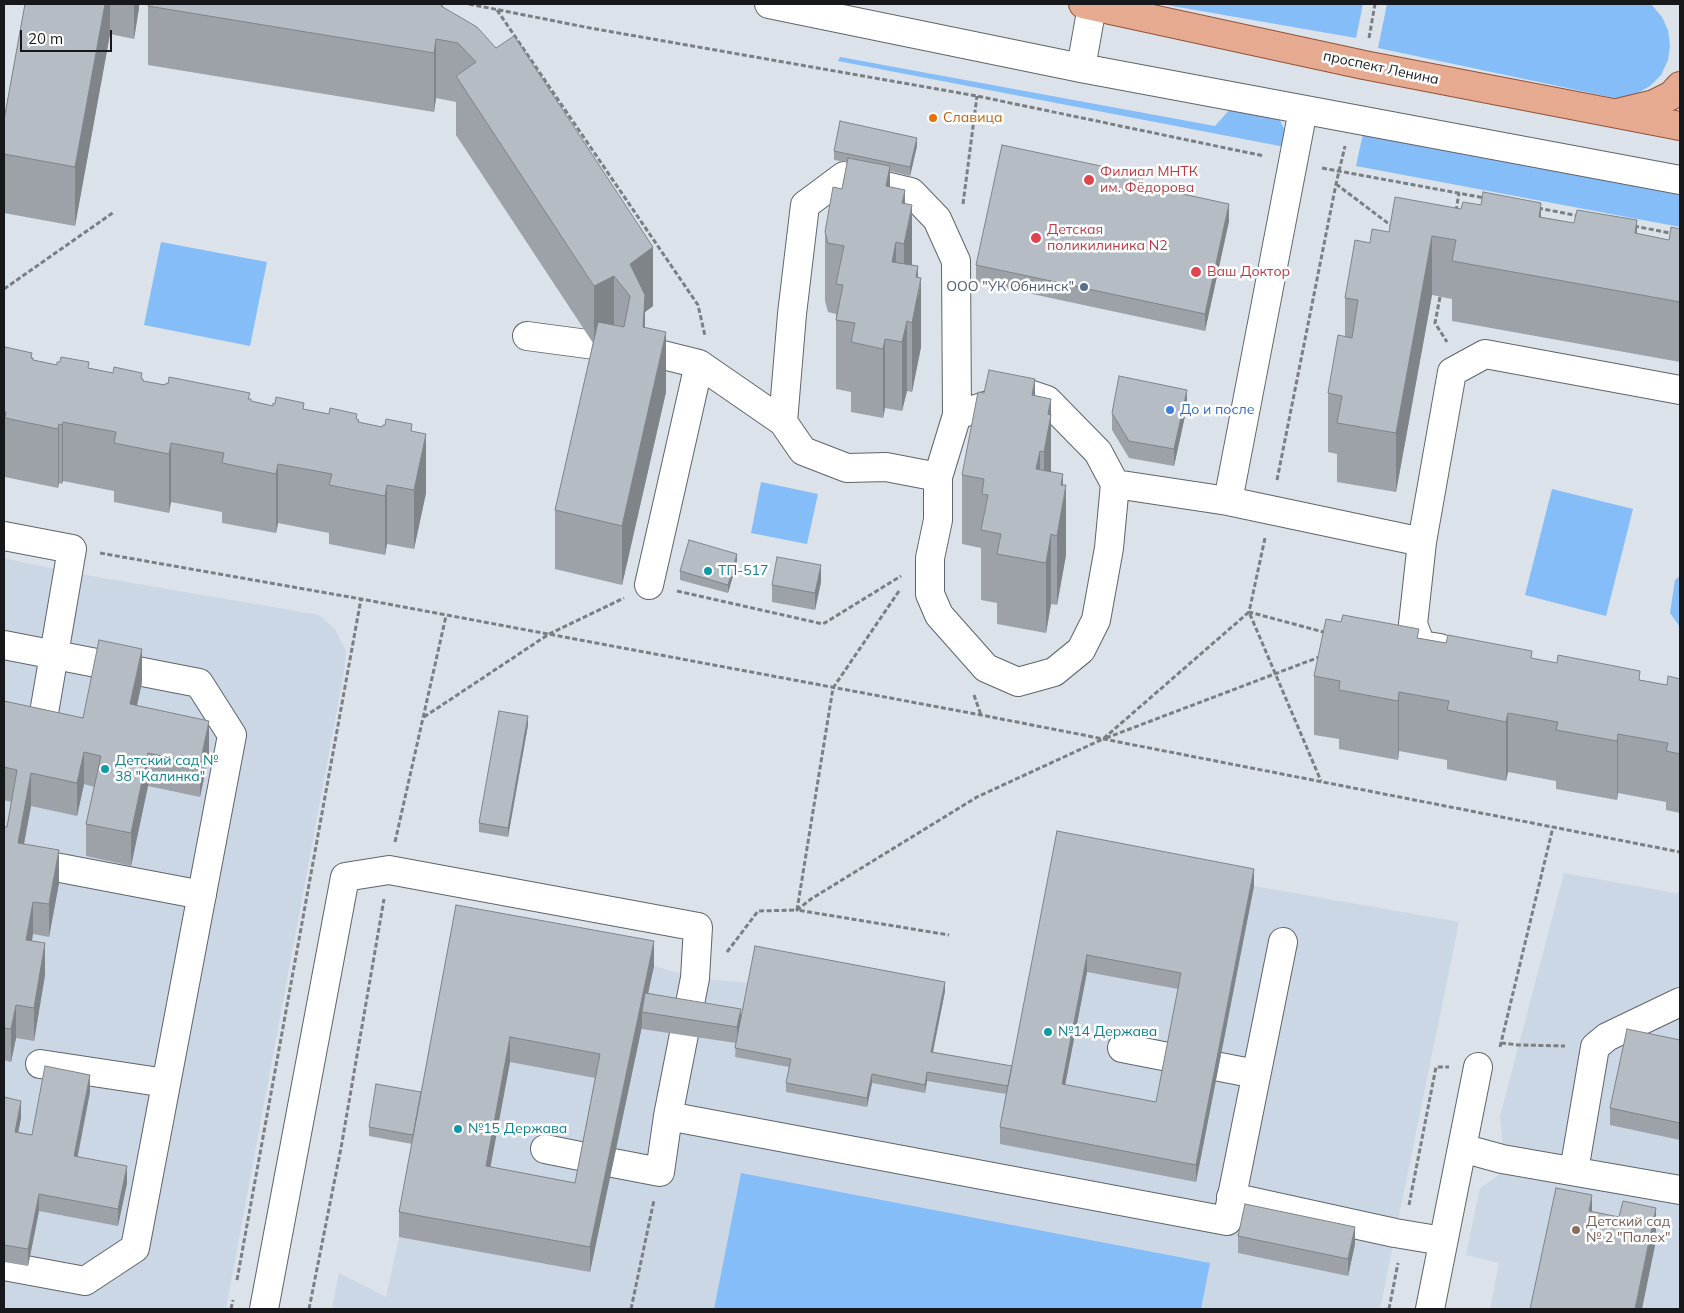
<!DOCTYPE html>
<meta charset="utf-8">
<style>
body{margin:0}
#map{position:relative;width:1684px;height:1313px;overflow:hidden;background:#dbe2e9;font-family:Mulish,sans-serif}
canvas{display:block}
.frame{position:absolute;inset:0;border:5px solid #16181b;pointer-events:none}
.scale{position:absolute;left:20px;top:30px;width:92px;height:22px;box-sizing:border-box;border:2px solid #16181b;border-top:0;padding-left:6px;font-size:15px;line-height:18px;white-space:nowrap;color:#16181b;-webkit-text-stroke:4px #fff;paint-order:stroke}
</style>
<div id="map">
<canvas width="1684" height="1313"></canvas>
<div class="frame"></div>
<div class="scale">20 m</div>
</div>
<script>
const context = document.querySelector('canvas').getContext('2d');
context.lineJoin = 'round';
function fill(path, color) {
  context.fillStyle = color;
  context.fill(path, 'evenodd');
}
function shape(rows) {
  const path = new Path2D();
  for (const r of rows) {
    path.moveTo(r[0], r[1]);
    for (let i = 2; i < r.length; i += 2) path.lineTo(r[i], r[i + 1]);
  }
  return path;
}
function trace(path, color, width, dash) {
  context.strokeStyle = color;
  context.lineWidth = width;
  context.lineCap = dash ? 'butt' : 'round';
  context.setLineDash(dash || []);
  context.stroke(path);
}
function label(font, color, halo, rows, align = 'center') {
  context.font = font + ' Mulish,sans-serif';
  context.lineWidth = 5;
  context.setLineDash([]);
  context.textBaseline = 'middle';
  context.strokeStyle = halo;
  context.fillStyle = color;
  for (const [text, x, y, turn = 0] of rows) {
    context.save();
    context.translate(x, y);
    context.rotate((+turn || 0) * Math.PI / 180);
    context.textAlign = isNaN(turn) ? turn : align;
    if (halo) context.strokeText(text, 0, 0);
    context.fillText(text, 0, 0);
    context.restore();
  }
}
fill(shape([
 [4,558,68,572,319,615,335,629,346,651,344,672,226,1309,4,1309],
 [1057,848,1254,886,1459,922,1380,1309,332,1309,339,1273,386,1297,399,1237,456,930,654,966,695,978,749,983,755,955,945,991,931,1061,1013,1074],
 [1564,873,1680,894,1680,1309,1490,1309,1499,1263,1466,1255,1480,1188,1502,1173,1502,1137,1500,1116]
]), '#cbd7e5');
fill(shape([
 [1161,4,1363,4,1356,38],
 [1387,4,1651,4,1662,17,1668,30,1670,46,1668,60,1661,75,1650,86,1636,94,1619,99,1378,48],
 [840,57,1215,126,1232,107,1279,118,1287,135,1285,147,838,61],
 [1363,134,1680,195,1680,227,1356,166],
 [161,242,267,262,250,346,144,325],
 [761,482,818,494,807,544,751,533],
 [1552,489,1633,509,1606,616,1525,595],
 [1680,576,1680,627,1670,613,1675,580],
 [741,1173,1210,1263,1201,1309,714,1309]
]), '#85bdf8');
const minor = shape([
 [769,4,1081,68,1680,180],
 [1081,68,1092,6],
 [1303,110,1228,501,1422,542],
 [527,336,655,353,699,364,649,585],
 [699,364,783,422,792,314,805,205,844,176,911,192,937,219,956,261,957,415],
 [783,422,803,451,847,468,886,467,938,477],
 [1115,484,1098,452,1047,400,1026,393,957,415,938,477,938,520,930,558,930,594,939,615,986,668,1018,682,1054,672,1081,650,1096,620,1109,548,1115,484,1228,501],
 [4,536,72,549,44,713],
 [4,645,199,683,232,735,135,1248,85,1281,4,1266],
 [1440,648,1421,645,1413,624,1422,542,1452,372,1485,354,1680,390],
 [55,867,202,895],
 [1122,1048,1256,1074],
 [40,1064,166,1083],
 [668,1116,1227,1221,1283,942],
 [1462,1148,1502,1159,1680,1190],
 [545,1149,585,1157],
 [1574,1171,1595,1047,1607,1037,1680,1002],
 [1231,1197,1395,1233,1443,1241],
 [264,1309,345,877,389,870,698,927,695,978,668,1116,660,1172,613,1163],
 [1430,1309,1478,1067]
]);
const major = shape([
 [1083,4,1364,65,1680,126],
 [1621,112,1654,104,1672,95,1680,86]
]);
trace(minor, '#5f656b', 30);
trace(major, '#935237', 30);
trace(shape([
 [469,4,590,28,977,96,1264,156],
 [497,10,698,305,705,336],
 [1369,38,1375,4],
 [1322,168,1485,198],
 [1336,184,1393,227],
 [963,204,977,96],
 [1538,208,1579,216],
 [1456,211,1459,193],
 [1634,226,1680,235],
 [4,289,114,212],
 [1440,297,1435,323,1447,342],
 [1277,480,1336,184,1345,146],
 [1265,538,1249,612,1327,633],
 [100,553,361,599,981,715,1680,852],
 [677,591,823,624,901,576],
 [899,591,833,688,797,910,949,935],
 [974,695,981,715],
 [424,717,549,634,624,598],
 [1106,738,1322,656],
 [395,842,446,616],
 [727,952,758,911,797,910,811,899,977,797,1103,739,1249,612,1321,781],
 [1501,1043,1519,1045,1565,1046],
 [1500,1047,1553,827],
 [1409,1205,1436,1067,1449,1067],
 [237,1280,361,599],
 [231,1309,233,1300],
 [309,1309,341,1148,384,899],
 [631,1309,654,1200],
 [1389,1309,1398,1263]
]), '#7b7f84', 3, [5, 2.5]);
trace(minor, '#fff', 28);
trace(major, '#e6aa90', 28);
fill(shape([
 [25,4,139,4,139,8,134,39,110,34,75,226,4,213,4,120],
 [443,4,443,8,653,306,645,312,645,328,666,392,622,585,555,569,555,510,593,343,456,135,456,102,436,98,434,112,148,65,148,6],
 [917,146,910,176,890,171,890,187,905,203,912,265,918,277,921,347,912,392,907,391,902,411,885,408,883,418,851,412,851,392,836,389,836,314,828,312,825,301,825,232,842,189,847,162,834,160,834,151],
 [1143,185,1229,221,1205,331,976,282,976,265],
 [1481,205,1541,217,1669,240,1680,229,1680,362,1452,321,1452,299,1432,295,1396,492,1337,482,1337,454,1328,452,1328,393,1345,336,1345,298,1370,243,1389,232,1461,209],
 [4,352,32,358,33,360,57,365,89,368,142,379,143,381,250,399,251,401,273,406,304,409,357,419,359,422,382,427,412,431,426,493,414,549,387,544,385,555,329,544,329,533,278,523,276,533,222,523,222,512,171,502,169,513,114,502,114,491,63,481,62,484,59,483,58,488,5,477,5,471,4,471],
 [984,393,1035,396,1051,415,1051,472,1063,485,1066,555,1057,605,1051,604,1046,633,997,624,997,603,981,600,981,548,962,544,962,475],
 [1187,407,1174,466,1129,458,1112,430,1112,413],
 [737,562,728,593,680,580,680,571],
 [821,582,815,610,772,602,772,585],
 [1419,638,1532,659,1667,685,1680,679,1680,813,1666,810,1666,802,1618,793,1617,800,1556,789,1556,781,1508,772,1506,781,1447,769,1447,760,1399,751,1398,760,1339,749,1339,739,1314,735,1314,676],
 [142,682,137,706,209,754,200,797,148,786,131,866,86,856,86,824,94,787,84,784,77,816,31,806,24,844,59,883,49,937,33,934,32,941,45,975,34,1041,16,1038,11,1062,4,1060,4,827,7,827,11,802,4,800,4,701,83,718],
 [528,725,508,837,479,832,479,823],
 [1057,831,1254,886,1196,1182,1000,1144,1000,1127,1006,1094,927,1081,925,1093,872,1083,867,1107,786,1092,786,1083,789,1067,735,1057,736,1043,642,1029,642,1026,590,1272,399,1237,399,1212,412,1144,369,1136,369,1127,421,1092,456,905,654,966,648,993,741,1017,945,991,933,1052,1012,1066],
 [1087,972,1178,989,1156,1102,1065,1085],
 [510,1062,595,1078,575,1183,490,1167],
 [1680,1040,1680,1140,1610,1125,1610,1108],
 [90,1092,78,1156,127,1183,118,1226,39,1211,28,1266,4,1262,4,1097,21,1118,18,1132,32,1135],
 [1238,1236,1355,1244,1348,1276,1238,1253]
]), '#9ca2a8');
fill(shape([
 [105,4,110,4,110,34,75,226,75,167],
 [134,4,139,4,139,8,134,39],
 [436,39,436,98,434,112,434,53],
 [917,138,917,146,910,176,910,167],
 [890,166,890,236,886,186],
 [1143,175,1143,192,1141,185],
 [905,190,905,242,912,205,912,274,904,313,904,244,902,203],
 [1541,203,1541,262,1539,217],
 [1229,204,1229,221,1205,331,1205,314],
 [1637,220,1637,279,1635,233],
 [1432,236,1432,295,1396,492,1396,433],
 [896,242,896,311,892,262],
 [653,247,653,306,645,312,645,354,643,327,630,264],
 [918,266,918,297,921,278,921,347,912,392,912,323,916,277],
 [614,276,614,335,594,345,594,286],
 [907,321,907,391,902,411,902,342],
 [666,332,666,392,622,585,622,526],
 [885,339,885,408,883,418,883,349],
 [1035,379,1035,448,1032,395],
 [1187,390,1187,407,1174,466,1174,449],
 [1051,399,1051,484,1044,521,1044,452,1048,414],
 [63,422,63,481,62,484,62,425],
 [59,424,59,483,58,488,58,429],
 [426,434,426,493,414,549,414,490],
 [171,443,171,502,169,513,169,454],
 [1040,451,1040,520,1036,469],
 [278,464,278,523,276,533,276,474],
 [1063,474,1063,504,1066,485,1066,555,1057,605,1057,536,1061,485],
 [387,485,387,544,385,555,385,496],
 [1051,534,1051,604,1046,633,1046,563],
 [737,554,737,562,728,593,728,585],
 [821,565,821,582,815,610,815,593],
 [142,649,142,682,130,737,130,704],
 [1399,692,1399,751,1398,760,1398,701],
 [1508,713,1508,772,1506,781,1506,722],
 [528,716,528,725,508,837,508,828],
 [209,721,209,754,200,797,200,764],
 [1618,734,1618,793,1617,800,1617,741],
 [84,752,84,784,77,816,77,783],
 [148,753,148,786,131,866,131,833],
 [31,773,31,806,18,875,18,843],
 [59,850,59,883,49,937,49,904],
 [1254,869,1254,886,1196,1182,1196,1165],
 [33,902,33,934,26,972,26,940],
 [654,941,654,966,644,1012,642,1012,642,1026,590,1272,590,1247],
 [45,943,45,975,34,1041,34,1008],
 [1087,955,1087,972,1062,1101,1062,1084],
 [945,982,945,991,931,1061,931,1052],
 [16,1005,16,1038,11,1062,11,1029],
 [741,1009,741,1026,737,1044,737,1027],
 [510,1037,510,1062,486,1191,486,1166],
 [927,1072,927,1081,925,1093,925,1085],
 [872,1074,872,1083,867,1107,867,1098],
 [90,1075,90,1092,74,1173,74,1156],
 [21,1101,21,1118,15,1149,15,1132],
 [127,1166,127,1183,118,1226,118,1209],
 [39,1194,39,1211,28,1266,28,1249],
 [1592,1195,1592,1228,1589,1211],
 [1656,1208,1656,1241,1642,1309,1635,1309],
 [1355,1227,1355,1244,1348,1276,1348,1259]
]), '#7f8488');
const building = shape([
 [25,4,105,4,75,167,4,154,4,120,25,4],
 [149,4,442,4,441,6,477,27,496,48,514,36,653,247,630,264,645,295,643,327,666,332,622,526,555,510,598,322,624,327,630,296,614,276,594,286,456,76,476,62,458,43,436,39,434,53,148,6,149,4],
 [840,121,917,138,910,167,834,151,840,121],
 [1002,145,1143,175,1141,185,1229,204,1205,314,976,265,1002,145],
 [848,158,890,166,886,186,905,190,902,203,912,205,904,244,896,242,892,262,918,266,916,277,921,278,912,323,907,321,902,342,885,339,883,349,851,342,855,323,836,320,843,285,836,284,844,246,828,243,825,232,833,187,842,189,848,158],
 [1483,192,1541,203,1539,217,1574,223,1577,210,1637,220,1635,233,1669,240,1671,227,1680,229,1680,302,1452,261,1456,240,1432,236,1396,433,1337,423,1342,396,1328,393,1338,335,1352,338,1358,300,1345,298,1355,240,1370,243,1372,229,1389,232,1395,197,1461,209,1463,202,1481,205,1483,192],
 [5,347,32,353,31,358,33,358,33,360,57,365,57,362,60,362,61,357,89,362,88,368,113,373,114,367,142,373,141,378,143,379,143,381,165,385,166,383,168,384,169,377,250,393,248,399,251,399,251,401,273,406,273,403,275,404,276,397,304,403,303,409,329,414,330,408,357,414,356,419,359,420,358,422,382,427,383,425,385,425,386,419,412,424,411,431,426,434,414,490,387,485,385,496,329,485,332,474,278,464,276,474,222,463,224,453,171,443,169,454,114,443,116,432,63,422,62,425,59,424,58,429,5,418,6,412,4,412,4,352,5,347],
 [989,370,1035,379,1032,395,1051,399,1048,414,1051,415,1044,452,1040,451,1036,469,1063,474,1061,485,1066,485,1057,536,1051,534,1046,563,997,554,1001,534,981,530,988,495,982,494,984,479,962,475,978,392,984,393,989,370],
 [1119,376,1187,390,1174,449,1129,441,1112,413,1119,376],
 [689,540,737,554,728,585,680,571,689,540],
 [777,557,821,565,815,593,772,585,777,557],
 [1343,615,1419,629,1417,638,1446,643,1448,635,1532,651,1531,658,1557,663,1558,655,1640,671,1639,680,1667,685,1668,676,1680,679,1680,754,1666,751,1668,743,1618,734,1617,741,1556,730,1558,722,1508,713,1506,722,1447,710,1449,701,1399,692,1398,701,1339,690,1340,681,1314,676,1326,619,1341,622,1343,615],
 [99,640,142,649,130,704,209,721,200,764,148,753,131,833,86,824,101,756,84,752,77,783,31,773,18,843,59,850,49,904,33,902,26,940,45,943,34,1008,16,1005,11,1029,4,1028,4,827,7,827,17,770,4,767,4,701,83,718,99,640],
 [499,711,528,716,508,828,479,823,499,711],
 [1057,831,1254,869,1196,1165,1000,1127,1057,831],
 [1087,955,1181,973,1156,1102,1062,1084,1087,955],
 [456,905,654,941,590,1247,399,1212,456,905],
 [510,1037,600,1054,575,1183,486,1166,510,1037],
 [755,946,945,982,931,1052,1012,1066,1008,1086,927,1072,925,1085,872,1074,867,1098,786,1083,791,1059,735,1048,755,946],
 [645,993,741,1009,737,1027,642,1012,645,993],
 [1627,1029,1680,1040,1680,1123,1610,1108,1627,1029],
 [45,1066,90,1075,74,1156,127,1166,118,1209,39,1194,28,1249,4,1245,4,1097,21,1101,15,1132,32,1135,45,1066],
 [376,1084,421,1092,413,1135,369,1127,376,1084],
 [1556,1188,1592,1195,1589,1211,1619,1217,1623,1201,1656,1208,1635,1309,1530,1309,1556,1188],
 [1245,1204,1355,1227,1348,1259,1238,1236,1245,1204]
]);
fill(building, '#b5bcc3');
trace(building, '#7f8488', 1);
for (const [x, y, r, color] of [
 [933,118,5,"#e8710a"],
 [1089,180,6,"#e0444e"],
 [1036,238,6,"#e0444e"],
 [1196,272,6,"#e0444e"],
 [1084,287,5,"#5c6f8a"],
 [1170,410,5,"#3f7fe0"],
 [708,571,5,"#0f9aa8"],
 [105,769,5,"#0f9aa8"],
 [1048,1032,5,"#0f9aa8"],
 [458,1129,5,"#0f9aa8"],
 [1576,1230,5,"#8d6e63"]
]) {
  const dot = new Path2D();
  dot.arc(x, y, r, 0, 2 * Math.PI);
  context.fillStyle = color;
  context.fill(dot);
  trace(dot, '#fff', 2);
}
label('14px', '#16181b', '#fff', [
 ["проспект Ленина",1381,68,12]
]);
label('14px', '#c56008', '#fff', [
 ["Славица",943,118]
], 'left');
label('14px', '#be3a42', '#fff', [
 ["Филиал МНТК",1100,172],
 ["им. Фёдорова",1100,188],
 ["Детская",1047,230],
 ["поликилиника N2",1047,246],
 ["Ваш Доктор",1207,272]
], 'left');
label('14px', '#4e5e75', '#fff', [
 ["ООО \"УК Обнинск\"",1074,287]
], 'right');
label('14px', '#366cbe', '#fff', [
 ["До и после",1180,410]
], 'left');
label('14px', '#0d838f', '#fff', [
 ["ТП-517",718,571],
 ["Детский сад №",115,761],
 ["38 \"Калинка\"",115,777],
 ["№14 Держава",1058,1032],
 ["№15 Держава",468,1129]
], 'left');
label('14px', '#785e54', '#fff', [
 ["Детский сад",1586,1222],
 ["№ 2 \"Палех\"",1586,1238]
], 'left');
</script>
